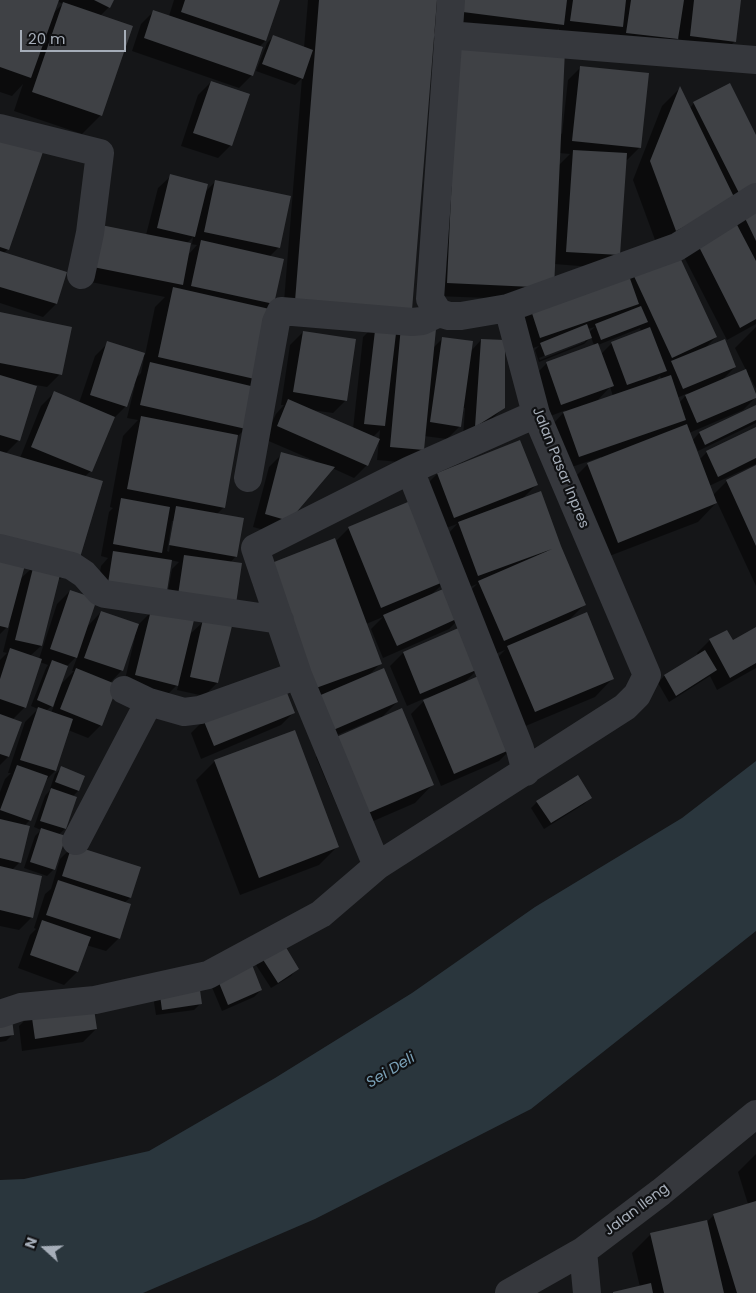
<!DOCTYPE html>
<style>
body{margin:0}
#map{position:relative;width:756px;height:1293px;overflow:hidden;background:#151618;font-family:Poppins,sans-serif}
canvas{display:block}
.north{position:absolute;left:20px;top:1223px;width:50px;height:50px;-webkit-text-stroke:4px #101113;paint-order:stroke;rotate:290deg;font-size:14px;font-weight:700;line-height:20px;text-align:center;color:#a6aeb9}
.north::after{content:'';display:block;margin:auto;width:18px;height:22px;background:#a6aeb9;clip-path:polygon(50% 0,100% 100%,50% 72%,0 100%)}
.scale{position:absolute;left:20px;top:30px;width:106px;height:22px;box-sizing:border-box;border:2px solid #a6aeb9;border-top:0;padding-left:6px;font-size:15px;line-height:18px;white-space:nowrap;color:#a6aeb9;-webkit-text-stroke:4px #101113;paint-order:stroke}
</style>
<div id="map">
<canvas width="756" height="1293"></canvas>
<div class="north">N</div>
<div class="scale">20 m</div>
</div>
<script>
const context = document.querySelector('canvas').getContext('2d');
context.lineJoin = 'round';
function fill(path, color) {
  context.fillStyle = color;
  context.fill(path, 'evenodd');
}
function shape(rows) {
  const path = new Path2D();
  for (const r of rows) {
    path.moveTo(r[0], r[1]);
    for (let i = 2; i < r.length; i += 2) path.lineTo(r[i], r[i + 1]);
  }
  return path;
}
function trace(path, color, width, dash) {
  context.strokeStyle = color;
  context.lineWidth = width;
  context.lineCap = dash ? 'butt' : 'round';
  context.setLineDash(dash || []);
  context.stroke(path);
}
function label(font, color, halo, rows, align = 'center') {
  context.font = font + ' Poppins,sans-serif';
  context.lineWidth = 4.5;
  context.setLineDash([]);
  context.textBaseline = 'middle';
  context.strokeStyle = halo;
  context.fillStyle = color;
  for (const [text, x, y, turn = 0] of rows) {
    context.save();
    context.translate(x, y);
    context.rotate((+turn || 0) * Math.PI / 180);
    context.textAlign = isNaN(turn) ? turn : align;
    if (halo) context.strokeText(text, 0, 0);
    context.fillText(text, 0, 0);
    context.restore();
  }
}
fill(shape([
 [756,761,756,931,531,1109,315,1219,143,1293,0,1293,0,1180,24,1179,149,1151,275,1078,412,993,535,907,682,818]
]), '#2a363d');
fill(shape([
 [0,0,112,0,109,7,100,16,101,115,82,134,14,111,23,84,12,96,0,92],
 [57,1,63,4,52,14],
 [174,0,279,0,265,41,259,47,252,75,239,88,132,51,141,24,154,11,169,16],
 [308,0,436,0,411,309,283,314,302,78,295,85,256,71,267,43,273,37,304,48],
 [454,0,740,0,735,41,722,54,677,49,679,37,659,57,558,33,559,28,550,38,450,25],
 [445,60,562,134,568,80,581,67,640,147,627,160,625,160,618,255,605,268,554,264,540,300,435,296],
 [559,153,570,154,558,166],
 [211,82,231,145,218,158,181,146,198,95],
 [680,88,690,108,694,103,756,137,756,195,658,248,633,180,662,106],
 [0,135,8,249,4,253,66,273,56,304,43,317,0,303],
 [171,176,205,192,216,181,279,247,269,257,283,260,257,379,250,387,245,429,237,437,224,507,216,515,236,556,230,563,165,608,172,569,179,562,170,560,96,595,101,566,108,558,101,556,109,512,113,508,110,507,123,436,138,420,127,418,135,385,133,385,126,406,113,419,91,471,84,477,78,560,60,579,58,578,41,646,30,656,39,659,57,604,70,591,86,628,101,612,138,625,151,612,189,635,204,621,217,683,204,696,177,690,179,683,164,698,123,688,135,637,134,637,122,670,110,683,101,725,88,738,68,730,55,771,45,781,30,820,24,826,20,862,12,870,32,917,19,930,0,926,0,792,5,779,11,773,8,773,25,722,38,709,31,706,46,668,48,665,40,662,25,707,13,719,20,722,8,757,0,765,0,660,7,653,3,652,10,624,0,634,0,314,60,374,47,387,36,385,19,440,5,454,20,458,41,406,54,393,79,403,95,356,108,343,145,355,155,307,165,297,81,280,89,239,146,235,158,188],
 [193,237,192,244,187,243],
 [190,244,197,245,188,255],
 [142,358,144,358,141,373,135,379],
 [172,521,174,521,169,552,167,551],
 [23,568,30,570,20,579],
 [78,655,72,671,74,671,59,686,67,666],
 [55,703,51,713,46,711],
 [756,208,756,324,727,340,682,253],
 [633,273,716,337,703,350,735,367,720,382,746,370,735,348,756,327,756,389,750,377,748,378,756,397,743,410,689,433,692,441,699,433,756,406,756,423,698,451,695,444,693,445,699,460,707,452,756,428,756,464,709,486,713,495,727,481,756,467,756,586,717,502,698,522,599,560,569,483,588,464,601,459,601,457,566,469,551,426,566,410,548,417,534,376,547,363,594,345,591,337,584,344,539,362,535,350,539,346,527,350,517,318],
 [595,327,589,332,588,329],
 [640,328,641,332,612,343,601,354,598,345],
 [585,339,585,342,540,360,539,358],
 [660,376,661,379,654,382],
 [610,387,613,396,596,402],
 [688,393,679,403,677,398],
 [376,324,401,327,433,348,442,339,471,351,481,340,504,407,490,421,463,438,465,408,463,408,460,426,447,439,424,436,423,450,410,463,377,460,380,430,372,438,367,465,354,478,332,468,275,533,253,527,269,467,282,454,314,462,315,461,264,439,276,414,284,405,281,405,290,345,303,332,346,400,333,413,311,410,353,429,363,337],
 [437,474,536,485,522,499,560,547,584,605,567,622,613,678,595,697,516,730,490,665,505,650,485,658,460,601,477,584,465,589,446,536,457,524,441,530,424,487],
 [349,528,447,580,432,594,462,616,449,629,383,658,371,629,383,617,366,624,381,663,368,676,397,702,381,718,380,717,318,743,297,706,252,583,270,565,335,542],
 [462,628,479,668,463,684,512,748,499,761,441,786,411,714,428,697,407,706,390,666,403,653],
 [756,629,756,668,717,690,710,676,669,702,658,683,664,676,698,656,697,653,710,640,732,641],
 [294,712,281,725,201,759,191,733,204,720],
 [334,739,433,784,415,803,348,832,316,757],
 [215,761,337,847,319,865,240,895,196,780],
 [61,768,78,791,73,796,75,797,65,829,58,835,54,869,47,876,24,868,35,836,41,830,34,827,45,796,51,789,50,789,55,774],
 [590,798,584,804,544,829,531,808,537,802],
 [73,846,130,898,124,903,119,938,106,951,86,945,77,972,64,985,18,968,30,935,36,929,34,928,45,894,51,889,60,859],
 [263,959,297,969,291,976,271,988,256,965],
 [217,979,261,990,254,997,222,1011,211,985],
 [153,996,201,1003,194,1010,156,1015],
 [32,1013,96,1029,83,1042,22,1051,19,1026],
 [0,1022,12,1035,6,1041,0,1042],
 [756,1154,756,1293,615,1293,640,1287,632,1253,650,1235,706,1223,714,1215,748,1204,738,1172]
]), '#0007');
fill(shape([
 [0,0,59,0,31,78,0,67],
 [94,0,114,0,110,8],
 [185,0,280,0,266,41,181,12],
 [319,0,437,0,412,310,295,301],
 [464,0,567,0,564,25,463,12],
 [573,0,626,0,623,27,570,21],
 [631,0,684,0,678,39,626,33],
 [694,0,741,0,736,42,690,36],
 [63,2,133,26,102,116,32,92],
 [153,10,263,47,253,76,144,38],
 [273,35,313,50,303,79,262,64],
 [458,45,565,50,554,288,447,283],
 [580,66,649,73,641,148,572,141],
 [211,81,250,94,232,146,193,133],
 [730,83,756,135,756,189,741,197,693,102],
 [680,86,736,201,676,231,650,161],
 [0,134,44,149,9,250,0,247],
 [573,150,627,153,620,255,566,252],
 [170,174,208,184,195,237,157,228],
 [215,180,291,196,280,248,204,232],
 [756,207,756,241,743,214],
 [734,219,756,261,756,319,740,328,695,239],
 [101,225,191,243,183,285,93,267],
 [201,240,284,259,274,304,191,286],
 [0,251,67,272,57,304,0,287],
 [677,251,717,337,672,358,632,272],
 [627,270,639,304,540,338,529,304],
 [173,287,274,310,259,380,158,357],
 [641,306,648,322,601,340,595,324],
 [0,312,72,327,62,375,0,363],
 [376,322,397,325,385,426,364,424],
 [587,324,592,338,545,356,540,343],
 [401,326,436,329,424,450,390,447],
 [650,327,667,371,627,385,611,342],
 [303,331,356,339,347,401,293,392],
 [442,337,473,341,461,427,430,422],
 [481,339,505,340,505,408,475,427],
 [725,339,736,367,683,389,671,361],
 [107,341,145,353,127,407,90,395],
 [598,343,614,386,561,405,546,362],
 [150,362,255,387,246,429,140,405],
 [746,369,756,394,756,398,697,423,685,395],
 [0,375,37,386,20,441,0,435],
 [671,375,686,420,579,457,563,412],
 [54,391,115,417,92,472,31,447],
 [288,399,380,439,368,466,277,426],
 [756,405,756,420,705,445,699,432],
 [141,416,238,435,225,508,127,489],
 [687,424,717,503,618,543,587,463],
 [756,427,756,458,718,477,706,451],
 [520,440,538,485,454,518,437,473],
 [0,451,103,481,79,561,0,538],
 [281,452,335,467,289,521,265,514],
 [756,465,756,546,726,480],
 [541,491,561,546,586,605,504,641,478,581,552,549,478,576,458,522],
 [121,498,170,507,162,553,113,544],
 [415,499,448,580,381,608,348,527],
 [176,506,244,518,237,557,169,545],
 [335,538,382,664,316,688,269,564],
 [113,551,172,560,167,591,108,583],
 [184,555,242,563,236,604,178,595],
 [0,558,25,565,8,628,0,626],
 [34,564,61,571,42,646,15,640],
 [450,586,463,616,397,646,383,615],
 [70,590,97,599,77,658,50,649],
 [151,610,194,620,178,686,135,675],
 [101,611,139,624,123,671,84,658],
 [587,612,614,679,535,712,507,646],
 [203,619,232,626,218,683,190,677],
 [463,626,481,668,420,694,403,652],
 [756,627,756,663,730,678,709,639,727,630,733,640],
 [10,648,42,659,26,708,0,699,0,679],
 [705,650,717,670,676,696,664,675],
 [52,660,68,666,53,707,37,700],
 [76,668,118,685,102,726,60,709],
 [384,668,398,702,331,731,316,697],
 [483,674,514,748,454,774,423,700],
 [284,685,295,713,214,746,203,719],
 [38,707,73,719,56,771,20,760],
 [402,708,434,785,366,814,334,738],
 [0,714,22,722,9,757,0,754],
 [295,730,339,847,259,878,214,760],
 [17,765,48,776,31,821,0,810],
 [61,766,85,776,79,791,55,782],
 [578,775,592,798,551,823,536,801],
 [51,788,77,797,66,829,40,821],
 [0,819,30,826,21,863,0,858],
 [41,828,66,836,55,870,30,862],
 [72,845,141,867,131,898,62,876],
 [0,866,42,876,33,918,0,910],
 [58,880,131,904,120,939,46,915],
 [42,920,91,937,78,972,30,955],
 [284,944,299,969,278,983,262,958],
 [251,962,262,990,228,1005,217,978],
 [199,983,202,1004,162,1010,159,988],
 [93,1002,97,1029,35,1039,31,1011],
 [12,1019,14,1035,0,1037,0,1021],
 [756,1201,756,1293,737,1293,713,1214],
 [707,1220,724,1293,664,1293,650,1233],
 [651,1283,653,1293,613,1293,613,1292]
]), '#3f4145');
trace(shape([
 [448,35,756,60],
 [0,128,100,153,90,233,81,275],
 [508,308,677,247,756,197],
 [410,470,520,749,526,772],
 [248,478,276,322,281,311,412,322,422,321,439,313],
 [0,548,72,566,84,574,100,592,105,594,280,620],
 [124,690,149,702,184,712,200,710,298,675],
 [76,841,149,702],
 [377,866,298,675,255,548,410,470,536,414],
 [0,1014,21,1007,95,1000,208,975,321,914,377,866,625,707,637,695,647,675,536,414,508,308,461,316,449,316,439,313,430,299,451,0],
 [583,1251,587,1293],
 [509,1293,583,1251,661,1192,756,1114]
]), '#36383d', 28);
label('14px', '#a6aeb9', '#101113', [
 ["Jalan Pasar Inpres",560,468,68],
 ["Jalan Ileng",637,1210,-37]
]);
label('italic 15px', '#7aa1b7', '#101113', [
 ["Sei Deli",391,1071,-31]
]);
</script>
